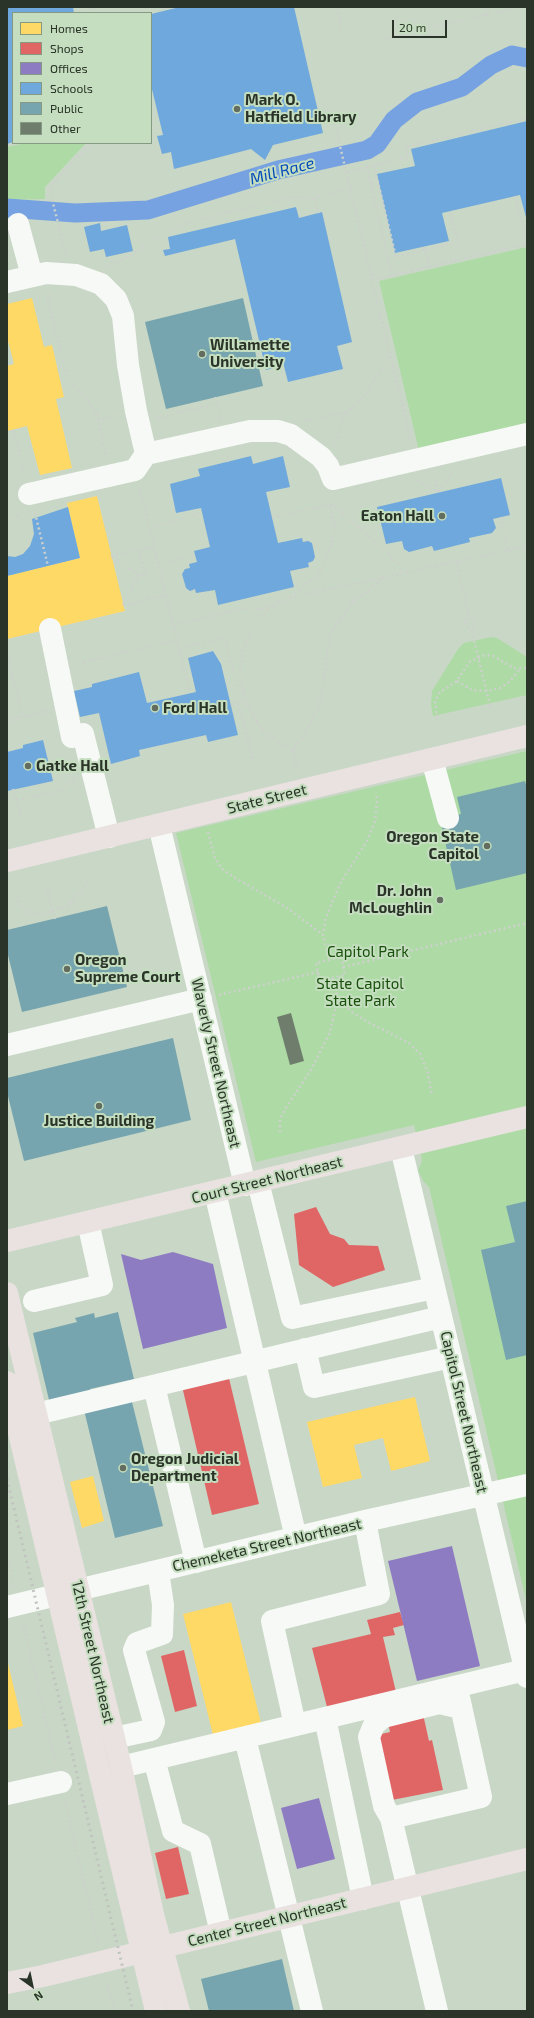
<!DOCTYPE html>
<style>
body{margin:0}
#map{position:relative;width:534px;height:2018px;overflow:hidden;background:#c9d7c6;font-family:"Exo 2",sans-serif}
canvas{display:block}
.frame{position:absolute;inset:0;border:8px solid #2a3428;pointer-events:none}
.legend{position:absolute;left:12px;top:12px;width:140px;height:132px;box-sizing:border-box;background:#c4debf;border:1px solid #869a83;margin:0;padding:5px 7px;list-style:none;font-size:12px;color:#2a3428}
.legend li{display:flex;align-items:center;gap:8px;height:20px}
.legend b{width:20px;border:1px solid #869a83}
.north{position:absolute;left:12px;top:1966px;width:40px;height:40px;-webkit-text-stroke:3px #c4debf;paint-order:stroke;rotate:147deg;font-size:11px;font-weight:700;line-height:16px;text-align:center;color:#2a3428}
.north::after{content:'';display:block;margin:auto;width:14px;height:18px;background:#2a3428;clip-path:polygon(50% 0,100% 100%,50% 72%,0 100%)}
.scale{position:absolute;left:392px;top:20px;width:55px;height:18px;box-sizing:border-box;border:2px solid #2a3428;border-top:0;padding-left:5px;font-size:12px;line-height:14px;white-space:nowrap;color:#2a3428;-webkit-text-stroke:3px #c4debf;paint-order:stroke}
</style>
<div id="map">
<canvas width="534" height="2018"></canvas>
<div class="frame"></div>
<ul class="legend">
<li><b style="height:11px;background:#ffd966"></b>Homes</li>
<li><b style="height:11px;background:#e06666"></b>Shops</li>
<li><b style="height:11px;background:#8e7cc3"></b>Offices</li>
<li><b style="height:11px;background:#6fa8dc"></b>Schools</li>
<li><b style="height:11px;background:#76a5af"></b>Public</li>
<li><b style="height:11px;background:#6f7e6c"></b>Other</li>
</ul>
<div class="north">N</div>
<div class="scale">20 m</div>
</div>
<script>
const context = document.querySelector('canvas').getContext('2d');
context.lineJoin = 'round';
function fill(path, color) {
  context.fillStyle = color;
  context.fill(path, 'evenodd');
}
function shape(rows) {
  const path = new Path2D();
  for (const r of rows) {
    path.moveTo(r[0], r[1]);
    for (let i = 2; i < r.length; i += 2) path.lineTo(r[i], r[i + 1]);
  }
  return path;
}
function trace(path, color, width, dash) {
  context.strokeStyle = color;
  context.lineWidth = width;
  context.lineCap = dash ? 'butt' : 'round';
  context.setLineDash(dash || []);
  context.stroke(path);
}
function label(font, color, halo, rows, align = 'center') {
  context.font = font + ' "Exo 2",sans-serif';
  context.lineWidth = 4;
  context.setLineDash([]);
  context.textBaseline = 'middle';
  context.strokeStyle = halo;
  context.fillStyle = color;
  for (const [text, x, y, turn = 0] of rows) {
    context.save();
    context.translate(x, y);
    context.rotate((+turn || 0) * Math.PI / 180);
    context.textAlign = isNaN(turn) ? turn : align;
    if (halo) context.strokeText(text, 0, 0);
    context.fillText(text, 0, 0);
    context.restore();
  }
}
fill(shape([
 [26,143,86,143,45,187,45,199,7,200,7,147],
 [527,247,527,427,419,451,379,281],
 [491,637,497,638,527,657,527,695,433,716,431,705,432,691,458,649,464,643],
 [527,751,527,1604,429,1187,424,1182,418,1171,422,1160,414,1125,256,1162,176,833]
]), '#aedaa6');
fill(shape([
 [32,298,44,347,52,345,64,397,56,399,72,468,40,475,27,426,7,431,7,366,14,364,7,337,7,304],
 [97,496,125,611,7,639,7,576,80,558,67,503],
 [415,1397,430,1461,391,1471,383,1438,354,1445,362,1478,323,1487,307,1422],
 [93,1476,104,1521,82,1528,70,1482],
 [231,1602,261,1723,213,1735,183,1614],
 [7,1659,23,1726,7,1730]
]), '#ffd966');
fill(shape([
 [316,1207,330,1234,344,1239,349,1245,378,1246,385,1270,333,1287,299,1265,294,1214],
 [228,1374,259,1504,212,1515,182,1386],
 [400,1612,404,1625,393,1628,395,1635,383,1637,396,1692,327,1707,312,1648,371,1634,367,1620],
 [184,1650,197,1706,175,1712,161,1656],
 [423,1714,429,1741,432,1740,443,1790,392,1800,377,1735,390,1732,388,1723],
 [178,1847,189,1894,166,1899,155,1853]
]), '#e06666');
fill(shape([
 [173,1252,213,1264,227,1328,143,1349,121,1254,141,1260],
 [452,1546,480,1666,417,1681,388,1561],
 [319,1798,335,1859,297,1869,281,1808]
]), '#8e7cc3');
fill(shape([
 [7,7,73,7,74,13,13,13,13,142,7,144],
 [180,7,294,7,323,133,273,145,265,160,251,149,174,169,171,152,162,154,157,136,163,135,151,85,151,14],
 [527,121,527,221,520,195,442,213,449,241,395,253,377,174,415,166,411,149],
 [296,207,299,218,322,212,352,342,337,346,343,369,288,382,283,362,278,363,278,367,266,370,235,239,165,256,163,250,170,249,168,237],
 [100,223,101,231,127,225,133,251,106,257,104,249,90,252,84,227],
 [251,456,253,464,283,456,290,487,266,492,278,543,302,538,303,542,308,541,312,543,315,557,313,561,308,563,309,567,290,571,294,587,218,605,215,590,196,593,195,589,190,591,186,588,182,574,185,569,190,568,189,564,197,562,194,551,210,547,201,508,176,513,170,484,200,476,198,469],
 [501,478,510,515,493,519,496,528,492,533,469,538,470,542,434,551,432,546,409,552,404,549,402,541,386,544,377,507],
 [68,507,80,558,7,576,7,556,15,557,23,554,30,546,34,534,32,519],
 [213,651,221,664,238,735,208,742,206,735,139,750,140,756,111,764,99,713,80,717,74,691,92,687,92,684,139,672,147,703,196,692,188,658],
 [43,740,53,781,7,791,7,752,23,748,23,745]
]), '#6fa8dc');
fill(shape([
 [243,298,263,386,166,409,145,322],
 [525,781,527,789,527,873,456,890,440,819,461,814,457,797],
 [107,906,127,987,22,1012,7,951,7,930],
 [173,1038,191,1120,24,1161,7,1092,7,1078],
 [527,1201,527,1355,506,1360,481,1250,515,1242,506,1206],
 [118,1312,134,1379,90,1389,91,1393,49,1400,33,1333,77,1322,75,1318,94,1313,95,1318],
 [131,1398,163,1526,115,1538,84,1410],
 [282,1959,294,2011,209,2011,201,1979]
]), '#76a5af');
trace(shape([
 [7,208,75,213,148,210,278,170,367,150,377,144,394,120,417,102,462,87,491,65,512,55,527,58]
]), '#76a2e1', 19);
fill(shape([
 [291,1013,304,1061,290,1065,277,1017]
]), '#6f7e6c');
trace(shape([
 [337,7,341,32],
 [77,13,79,13],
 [88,13,92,7],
 [485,15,490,7],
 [384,39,520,7],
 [332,113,411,441],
 [374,166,396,257,458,242,450,211],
 [367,167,392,276],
 [347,172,408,157,406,147,527,118],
 [515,196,527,243],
 [314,198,319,213],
 [424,247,430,267],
 [66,255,50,191,53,183,91,143],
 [107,265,117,263,181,224,292,197,314,198,350,188],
 [372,280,527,244],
 [51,293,47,299,67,377,97,413,106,457],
 [215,397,221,418],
 [157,418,217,404],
 [98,420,118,415],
 [306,421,346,412,362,400,391,356],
 [13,430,25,475],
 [335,443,345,412],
 [227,462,228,456],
 [434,475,438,492],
 [417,480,438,492,454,472],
 [140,489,190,693],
 [35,513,48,566],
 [501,517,508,549],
 [272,518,330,504],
 [7,528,21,511],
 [149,528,202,513],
 [111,556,154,547],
 [112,557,139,576],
 [456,560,468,614,475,622,472,631,465,623,468,614],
 [158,564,195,555],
 [291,597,318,574,331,547,335,525,330,504,344,514,398,563,402,573],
 [277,602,259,618,250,633,243,648,240,675,245,701,255,719,265,732,277,741,293,750,302,739,318,708,322,695,329,638,334,628,353,602,383,578],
 [123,605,139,576,145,574,140,551],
 [123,605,165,595],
 [173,625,245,608,261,609,290,598,527,546],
 [472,631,490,706],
 [179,649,225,638,236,682,241,689],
 [7,653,23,717],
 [78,664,176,640],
 [457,681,472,690,486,691,500,688,509,682,520,669],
 [238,703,253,760],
 [231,705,245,701],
 [437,718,435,702,439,693,457,681,469,662,485,655,493,656,514,668,527,668],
 [7,721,48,711],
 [293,750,298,771],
 [13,789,21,815],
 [17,800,60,791,67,786,74,778],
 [208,832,215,859,222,869,232,876,289,909,323,935],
 [47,889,55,919],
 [17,896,20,904,31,914,53,911,68,906,91,879],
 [341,957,345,975,320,981,316,963,341,957],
 [329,960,323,935,326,917,340,884,367,841,375,821,377,802,376,793],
 [343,967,527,923],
 [332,978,337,994,350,1011,366,1021,409,1043,420,1054,428,1073,432,1096],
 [219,995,318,972],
 [280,1132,280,1120,285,1109,311,1070,330,1032,335,1011,337,995],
 [7,1555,14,1586],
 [23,1624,56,1763],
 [65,1801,98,1942],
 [107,1980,114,2011]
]), '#cdd1cc', 2.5, [2, 3]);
trace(shape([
 [18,224,32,276],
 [7,282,46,273,76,275,101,284,116,299,123,316,128,365,136,411,146,454,250,431,278,431,291,435,321,457,328,466,333,479,527,434],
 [29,494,135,470,146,454],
 [50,629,72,737,83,734,109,837],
 [432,759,448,818],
 [159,825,245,1185],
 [7,1045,201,999],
 [401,1148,527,1677],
 [258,1182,292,1318,434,1288],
 [215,1192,296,1538],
 [34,1301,102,1285,88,1222],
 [305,1349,314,1387,451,1357],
 [154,1386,196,1562],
 [36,1414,441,1317],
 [7,1607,365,1521,527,1485],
 [325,1718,363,1899],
 [295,1725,272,1621,379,1594,365,1521],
 [114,1738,151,1730,154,1722,134,1650,137,1643,162,1634,163,1605,158,1571],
 [245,1738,312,2011],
 [154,1759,173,1831,200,1844,221,1933],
 [121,1767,525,1670],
 [7,1794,61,1782],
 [391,1818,481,1797,458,1693],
 [437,2011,391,1818,384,1806,369,1737,374,1725,383,1717,439,1703,461,1708]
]), '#f7f9f6', 22);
trace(shape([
 [7,861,527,736],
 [7,1241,527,1117],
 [7,1293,121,1767,153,1914,179,2011],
 [7,1382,156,2011],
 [7,1983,43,1976,527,1859]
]), '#e9e2e0', 22);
trace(shape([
 [7,1479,133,2011]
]), '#c0c4bf', 3, [2, 4]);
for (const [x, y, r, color] of [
 [237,109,4,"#626d5f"],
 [202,354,4,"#626d5f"],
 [442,516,4,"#626d5f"],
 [155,708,4,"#626d5f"],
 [28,766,4,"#626d5f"],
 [487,846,4,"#626d5f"],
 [440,900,4,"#626d5f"],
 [67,969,4,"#626d5f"],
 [99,1106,4,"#626d5f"],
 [123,1468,4,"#626d5f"]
]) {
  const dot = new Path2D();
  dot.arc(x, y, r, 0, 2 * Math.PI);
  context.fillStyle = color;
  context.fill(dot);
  trace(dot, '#c4debf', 1.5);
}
label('bold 15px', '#2a3428', '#c4debf', [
 ["Mark O.",245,100],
 ["Hatfield Library",245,117],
 ["Willamette",210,345],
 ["University",210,362],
 ["Eaton Hall",434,516,"right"],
 ["Ford Hall",163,708],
 ["Gatke Hall",36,766],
 ["Oregon State",479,837,"right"],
 ["Capitol",479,854,"right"],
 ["Dr. John",432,891,"right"],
 ["McLoughlin",432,908,"right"],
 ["Oregon",75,960],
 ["Supreme Court",75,977],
 ["Justice Building",99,1121,"center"],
 ["Oregon Judicial",131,1459],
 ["Department",131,1476]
], 'left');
label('15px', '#2a3428', '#c4debf', [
 ["State Street",267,799,-14],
 ["Waverly Street Northeast",216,1063,77],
 ["Court Street Northeast",267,1180,-14],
 ["Capitol Street Northeast",464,1412,77],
 ["Chemeketa Street Northeast",267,1545,-13],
 ["12th Street Northeast",93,1652,77],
 ["Center Street Northeast",267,1922,-14]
]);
label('15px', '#18500b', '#c4debf', [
 ["Capitol Park",368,952],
 ["State Capitol",360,984],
 ["State Park",360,1001]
]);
label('italic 16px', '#024bbc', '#c4debf', [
 ["Mill Race",282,171,-15]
]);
</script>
